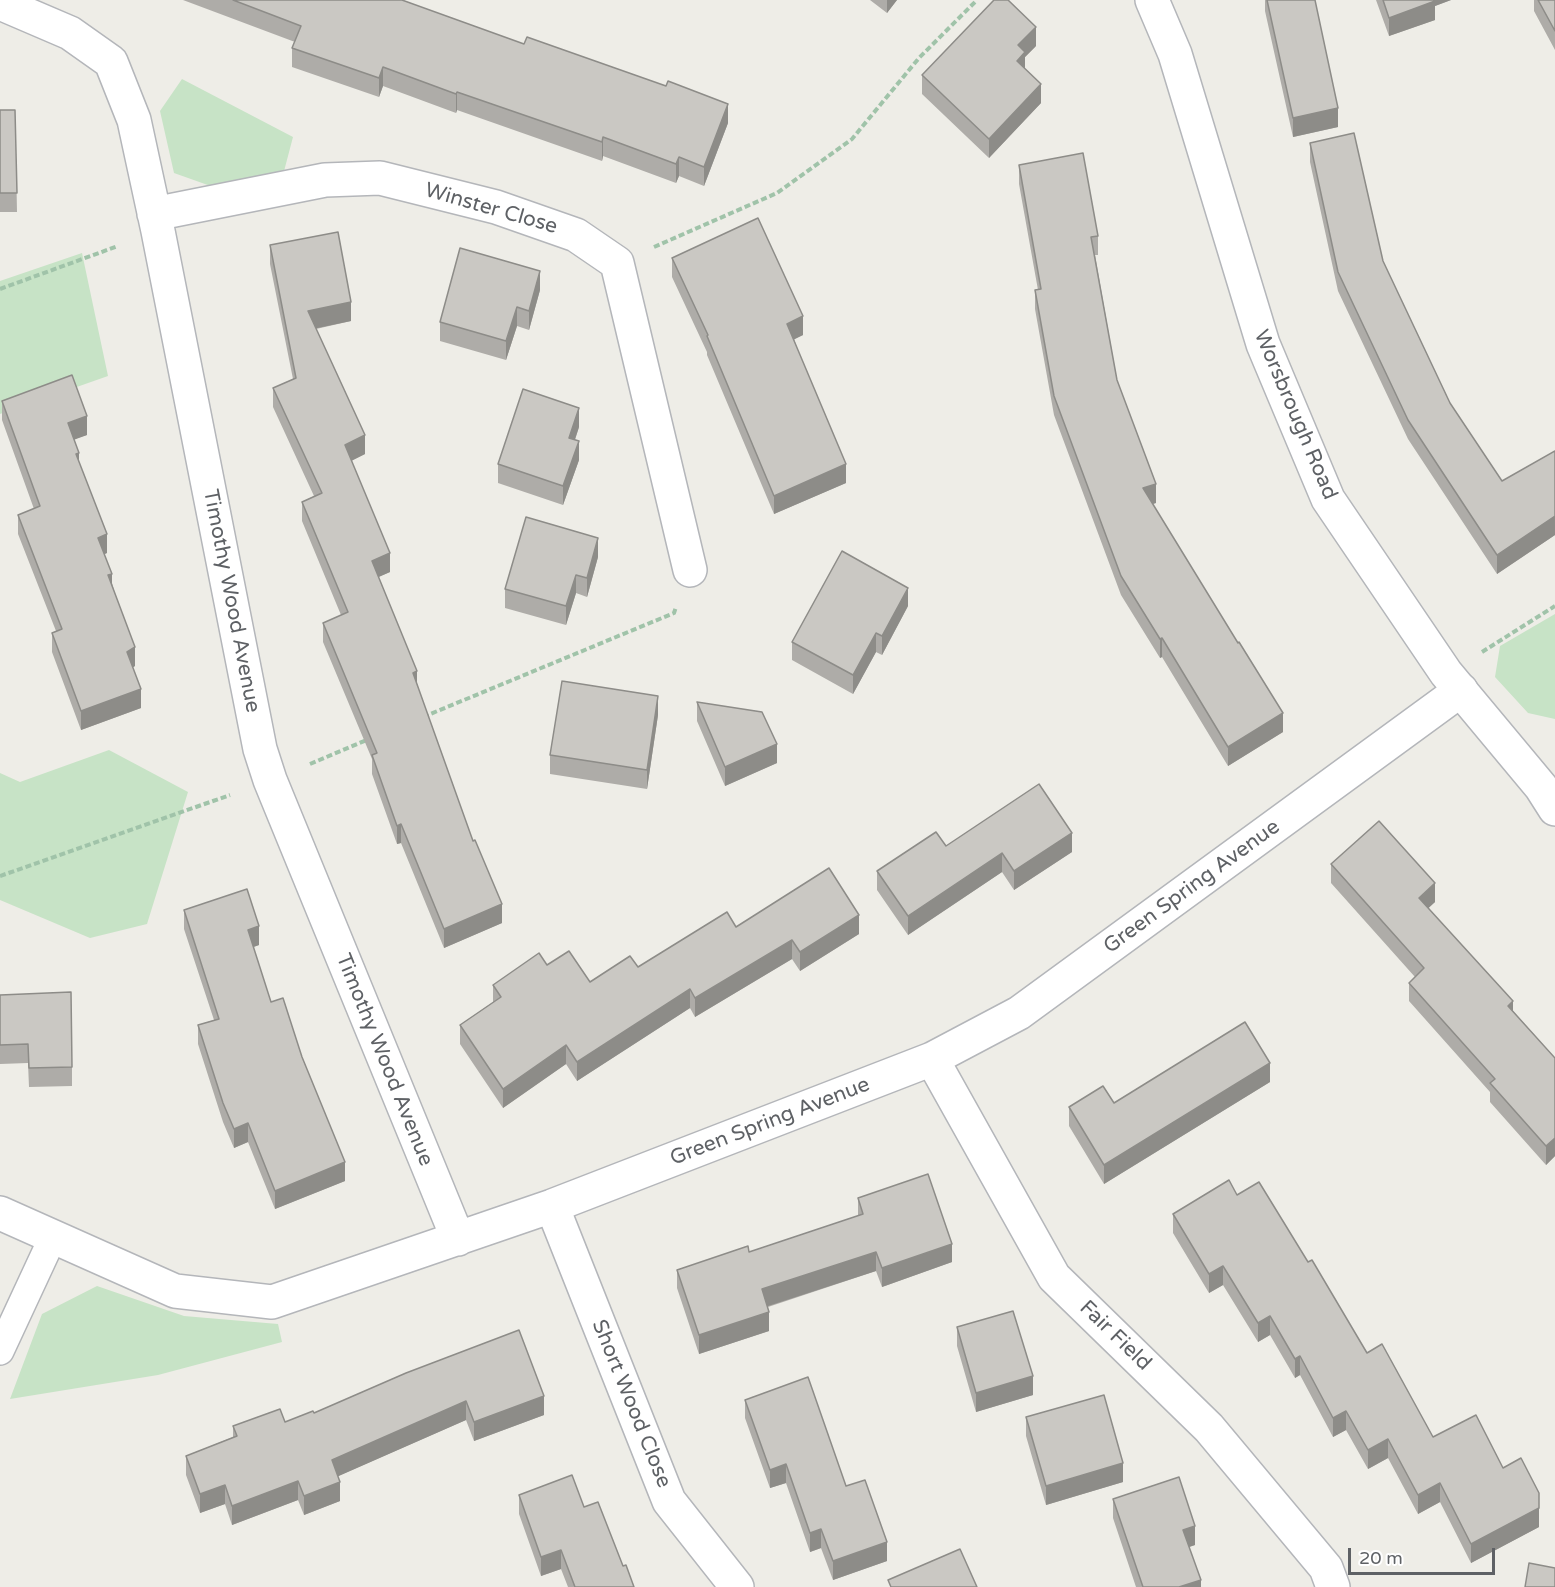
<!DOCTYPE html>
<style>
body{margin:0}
#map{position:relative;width:1555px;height:1587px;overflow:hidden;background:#eeede7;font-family:"Varela Round",sans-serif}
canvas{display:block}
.scale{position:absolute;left:1348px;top:1548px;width:147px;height:27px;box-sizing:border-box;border:3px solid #5e6165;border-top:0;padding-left:8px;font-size:18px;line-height:21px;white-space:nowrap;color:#5e6165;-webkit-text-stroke:4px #fff;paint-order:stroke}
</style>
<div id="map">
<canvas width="1555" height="1587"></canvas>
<div class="scale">20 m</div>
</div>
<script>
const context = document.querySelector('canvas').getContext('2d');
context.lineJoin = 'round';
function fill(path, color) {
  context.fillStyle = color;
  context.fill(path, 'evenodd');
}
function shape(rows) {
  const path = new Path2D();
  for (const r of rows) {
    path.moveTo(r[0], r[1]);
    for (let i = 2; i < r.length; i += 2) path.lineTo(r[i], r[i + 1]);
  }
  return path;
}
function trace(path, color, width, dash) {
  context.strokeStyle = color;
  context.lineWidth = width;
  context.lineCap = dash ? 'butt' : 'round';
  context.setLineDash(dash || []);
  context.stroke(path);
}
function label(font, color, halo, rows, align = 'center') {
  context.font = font + ' "Varela Round",sans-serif';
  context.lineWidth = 6;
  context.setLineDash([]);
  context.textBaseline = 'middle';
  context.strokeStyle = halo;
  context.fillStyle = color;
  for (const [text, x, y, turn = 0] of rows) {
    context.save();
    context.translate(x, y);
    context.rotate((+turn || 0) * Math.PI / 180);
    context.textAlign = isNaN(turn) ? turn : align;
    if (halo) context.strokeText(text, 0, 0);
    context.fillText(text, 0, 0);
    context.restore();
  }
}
fill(shape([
 [182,79,293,137,283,175,219,189,174,173,160,111],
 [82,253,108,376,0,414,0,281],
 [1555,614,1555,719,1528,713,1495,677,1500,646],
 [109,750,188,792,147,924,90,938,0,900,0,773,20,782],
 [97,1286,184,1316,278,1324,282,1342,158,1375,10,1399,42,1314]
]), '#c7e3c6');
const service = shape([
 [0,1351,53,1237]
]);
const minor = shape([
 [0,3,70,33,111,62,134,120,158,231,260,749,270,780,458,1239],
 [154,214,325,180,380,178,496,207,576,235,617,263,690,570],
 [932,1059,1054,1277,1209,1428,1326,1568,1333,1587],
 [552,1206,669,1501,737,1587],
 [0,1213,175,1291,272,1302,552,1206,932,1059,1019,1013,1461,690]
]);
const tertiary = shape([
 [1152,0,1175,54,1263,344,1328,499,1446,673,1541,787,1555,809]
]);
trace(service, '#b4b6ba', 30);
trace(minor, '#b4b6ba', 36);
trace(tertiary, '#b4b6ba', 36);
trace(shape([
 [654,247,777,193,852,139,919,58,977,0],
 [0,289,118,246],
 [1482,652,1555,606],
 [423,717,674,613,676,607],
 [310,764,369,739],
 [0,876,230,795]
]), '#a0c3a9', 4, [6, 3]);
trace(service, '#fff', 27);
trace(minor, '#fff', 33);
trace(tertiary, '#fff', 33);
fill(shape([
 [183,0,402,0,728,123,704,186,679,176,676,183,603,156,602,161,457,110,456,113,383,86,379,97,292,67,292,48,295,42],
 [870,0,897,0,887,13],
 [1265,0,1315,0,1338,127,1293,137,1265,11],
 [1376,0,1451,0,1435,6,1435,20,1389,36],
 [1534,0,1555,0,1555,50,1534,11],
 [1036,46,1025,57,1025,69,1041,103,989,158,922,94,922,75],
 [0,110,15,110,17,212,0,212],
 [1310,143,1383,261,1450,403,1502,481,1555,451,1555,535,1497,574,1408,439,1338,291,1310,162],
 [1019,165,1098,236,1098,255,1095,255,1117,380,1156,503,1152,504,1283,732,1228,766,1162,657,1160,658,1121,595,1054,415,1035,309,1035,290,1038,290,1019,184],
 [270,245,351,321,316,329,365,454,351,461,390,572,378,577,502,923,444,948,401,843,397,844,372,774,372,759,323,642,323,623,341,615,302,521,302,502,314,496,273,407,273,388,293,379,270,264],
 [672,258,803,335,794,339,846,483,774,514,707,355,707,352,672,277],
 [540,290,529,330,517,326,506,360,440,341,440,322],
 [2,401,87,435,74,439,79,463,107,553,104,554,135,666,133,667,141,708,81,730,52,652,52,633,56,631,18,534,18,515,34,509,2,420],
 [579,427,575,440,579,460,563,505,498,483,498,464],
 [598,557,587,597,576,593,566,625,505,608,505,589],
 [908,606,882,655,876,652,853,694,792,660,792,642],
 [697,702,777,763,725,786,697,721],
 [658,715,647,789,550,774,550,755],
 [946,846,1072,852,1014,890,1002,872,908,935,877,890,877,871],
 [1331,864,1435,902,1428,908,1513,1011,1555,1058,1555,1156,1546,1165,1490,1102,1490,1092,1409,1001,1409,983,1415,977,1331,883],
 [184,910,259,945,253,947,271,1002,302,1057,345,1181,275,1209,248,1142,234,1148,223,1122,198,1044,198,1025,214,1020,184,929],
 [736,927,859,934,800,971,792,959,695,1017,690,1008,577,1081,566,1064,503,1108,460,1044,460,1025,493,1002,493,985,547,965,590,982,638,967],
 [0,995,72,1067,72,1086,29,1087,28,1063,0,1064],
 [1270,1082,1104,1184,1069,1126,1069,1107,1114,1103],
 [1237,1195,1308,1262,1367,1353,1433,1437,1503,1468,1539,1527,1471,1563,1440,1502,1418,1514,1388,1458,1368,1469,1346,1430,1333,1437,1300,1375,1295,1378,1270,1335,1258,1342,1223,1285,1209,1293,1173,1233,1173,1214],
 [858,1198,952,1262,882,1287,876,1271,768,1307,769,1331,699,1354,677,1288,677,1270,749,1252,858,1216],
 [957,1327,1033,1395,976,1412,957,1346],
 [406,1373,544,1415,474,1441,466,1420,338,1476,340,1501,304,1515,298,1500,232,1525,225,1504,200,1513,186,1475,186,1456,233,1437,233,1426,285,1422,314,1413],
 [745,1400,846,1486,887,1561,833,1580,821,1548,810,1552,786,1483,770,1488,745,1418],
 [1026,1417,1123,1482,1046,1505,1026,1436],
 [519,1495,584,1507,623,1566,634,1587,568,1587,561,1569,541,1576,519,1514],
 [1113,1499,1195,1545,1189,1547,1201,1587,1136,1587,1113,1518]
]), '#aeaca8');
fill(shape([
 [887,0,897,0,887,13],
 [1431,0,1451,0,1435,6,1435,20,1389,36,1389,18],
 [1036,27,1036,46,1025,57,1025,70,1017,61,1018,45],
 [383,67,383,86,379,97,379,78],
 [1041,84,1041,103,989,158,989,139],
 [457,92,457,110,456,113,456,94],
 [728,104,728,123,704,186,704,167],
 [1338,108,1338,127,1293,137,1293,118],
 [603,137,603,156,602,161,602,142],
 [679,157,679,176,676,183,676,164],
 [540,271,540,290,529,330,529,311],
 [351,302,351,321,308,330,308,311],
 [517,307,517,326,506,360,506,341],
 [803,316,803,335,787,343,787,324],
 [579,408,579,427,569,457,569,438],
 [87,416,87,435,68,442,68,423],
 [365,435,365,454,345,464,345,445],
 [579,441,579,460,563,505,563,486],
 [79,453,79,472,76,454],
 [846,464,846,483,774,514,774,496],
 [1156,484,1156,503,1143,507,1143,488],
 [1555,516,1555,535,1497,574,1497,555],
 [107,534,107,553,98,557,98,538],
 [598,538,598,557,587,597,587,578],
 [390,553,390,572,372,580,372,561],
 [112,574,112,592,108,575],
 [576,575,576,593,566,625,566,606],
 [908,588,908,606,882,655,882,636],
 [876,633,876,652,853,694,853,675],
 [1162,638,1162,657,1160,658,1160,639],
 [135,647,135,666,127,671,127,652],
 [417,671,417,690,413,673],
 [141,689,141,708,81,730,81,711],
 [658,696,658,715,647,789,647,770],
 [1283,713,1283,732,1228,766,1228,747],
 [777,744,777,763,725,786,725,767],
 [401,824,401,843,397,844,397,826],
 [1072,833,1072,852,1014,890,1014,871],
 [1002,853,1002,872,908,935,908,916],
 [1435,883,1435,902,1419,917,1419,898],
 [502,904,502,923,444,948,444,929],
 [859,915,859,934,800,971,800,952],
 [259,926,259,945,248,949,248,930],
 [792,940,792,959,695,1017,695,998],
 [690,989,690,1008,577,1081,577,1062],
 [1513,1001,1513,1020,1508,1006],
 [566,1045,566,1064,503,1108,503,1089],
 [1270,1063,1270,1082,1104,1184,1104,1165],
 [248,1123,248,1142,234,1148,234,1129],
 [1555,1138,1555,1156,1546,1165,1546,1146],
 [345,1162,345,1181,275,1209,275,1191],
 [952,1244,952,1262,882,1287,882,1268],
 [876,1252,876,1271,762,1308,762,1289],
 [1223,1266,1223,1285,1209,1293,1209,1274],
 [769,1312,769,1331,699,1354,699,1335],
 [1270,1316,1270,1335,1258,1342,1258,1323],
 [1300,1356,1300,1375,1295,1378,1295,1359],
 [1033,1376,1033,1395,976,1412,976,1393],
 [544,1396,544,1415,474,1441,474,1422],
 [466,1401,466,1420,332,1479,332,1460],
 [1346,1411,1346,1430,1333,1437,1333,1418],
 [1388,1439,1388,1458,1368,1469,1368,1450],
 [1123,1463,1123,1482,1046,1505,1046,1486],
 [786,1464,786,1483,770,1488,770,1470],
 [298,1481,298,1500,232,1525,232,1506],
 [340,1482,340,1501,304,1515,304,1496],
 [1440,1483,1440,1502,1418,1514,1418,1495],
 [225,1485,225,1504,200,1513,200,1494],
 [1539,1508,1539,1527,1471,1563,1471,1544],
 [1195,1526,1195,1545,1183,1549,1183,1530],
 [821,1529,821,1548,810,1552,810,1533],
 [887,1542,887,1561,833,1580,833,1561],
 [561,1550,561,1569,541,1576,541,1557],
 [1201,1580,1201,1587,1179,1587]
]), '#8d8c88');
const building = shape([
 [233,0,402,0,524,44,527,37,666,86,668,81,728,104,704,167,679,157,676,164,603,137,602,142,457,92,456,94,383,67,379,78,292,48,301,26,233,0],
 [994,0,1008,0,1036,27,1018,45,1025,52,1017,61,1041,84,989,139,922,75,994,0],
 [1267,0,1315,0,1338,108,1293,118,1267,0],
 [1383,0,1435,0,1435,1,1389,18,1383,0],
 [1538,0,1555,0,1555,31,1538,0],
 [0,110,15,110,17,193,0,193,0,110],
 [1354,133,1383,261,1450,403,1502,481,1555,451,1555,516,1497,555,1408,420,1338,272,1310,143,1354,133],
 [1083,153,1098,236,1091,237,1117,380,1156,484,1143,488,1238,643,1239,642,1283,713,1228,747,1162,638,1160,639,1121,576,1054,396,1035,290,1041,289,1019,165,1083,153],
 [758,218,803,316,787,324,846,464,774,496,707,336,708,335,672,258,758,218],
 [338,232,351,302,308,311,365,435,345,445,390,553,372,561,417,671,413,673,473,841,475,840,502,904,444,929,401,824,397,826,372,755,377,753,323,623,348,612,302,502,322,493,273,388,296,378,270,245,338,232],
 [460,248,540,271,529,311,517,307,506,341,440,322,460,248],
 [72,375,87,416,68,423,79,453,76,454,107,534,98,538,112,574,108,575,135,647,127,652,141,689,81,711,52,633,62,629,18,515,40,506,2,401,72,375],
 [523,389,579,408,569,438,579,441,563,486,498,464,523,389],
 [526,517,598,538,587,578,576,575,566,606,505,589,526,517],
 [842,551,908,588,882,636,876,633,853,675,792,642,842,551],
 [562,681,658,696,647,770,550,755,562,681],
 [697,702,762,712,777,744,725,767,697,702],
 [1039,784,1072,833,1014,871,1002,853,908,916,877,871,936,832,946,846,1039,784],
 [1379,821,1435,883,1419,898,1513,1001,1508,1006,1555,1058,1555,1138,1546,1146,1490,1083,1495,1079,1409,983,1424,968,1331,864,1379,821],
 [829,868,859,915,800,952,792,940,695,998,690,989,577,1062,566,1045,503,1089,460,1025,501,997,493,985,539,953,547,965,569,951,590,982,630,956,638,967,727,912,736,927,829,868],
 [247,889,259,926,248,930,271,1002,283,998,302,1057,345,1162,275,1191,248,1123,234,1129,223,1103,198,1025,219,1019,184,910,247,889],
 [71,992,72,1067,29,1068,28,1044,0,1045,0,995,71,992],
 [1245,1022,1270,1063,1104,1165,1069,1107,1103,1086,1114,1103,1245,1022],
 [928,1174,952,1244,882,1268,876,1252,762,1289,769,1312,699,1335,677,1270,748,1246,749,1252,863,1214,858,1198,928,1174],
 [1229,1180,1237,1195,1259,1182,1308,1262,1312,1260,1367,1353,1382,1344,1433,1437,1476,1415,1503,1468,1521,1458,1539,1493,1539,1508,1471,1544,1440,1483,1418,1495,1388,1439,1368,1450,1346,1411,1333,1418,1300,1356,1295,1359,1270,1316,1258,1323,1223,1266,1209,1274,1173,1214,1229,1180],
 [1013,1311,1033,1376,976,1393,957,1327,1013,1311],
 [519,1330,544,1396,474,1422,466,1401,332,1460,340,1482,304,1496,298,1481,232,1506,225,1485,200,1494,186,1456,237,1436,233,1426,280,1409,285,1422,313,1411,314,1413,406,1373,519,1330],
 [808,1377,846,1486,865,1480,887,1542,833,1561,821,1529,810,1533,786,1464,770,1470,745,1400,808,1377],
 [1104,1395,1123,1463,1046,1486,1026,1417,1104,1395],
 [572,1475,584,1507,598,1502,623,1566,626,1565,634,1587,575,1587,561,1550,541,1557,519,1495,572,1475],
 [1179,1477,1195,1526,1183,1530,1201,1580,1179,1587,1143,1587,1113,1499,1179,1477],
 [960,1549,977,1587,891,1587,888,1580,960,1549],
 [1529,1563,1555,1568,1555,1587,1525,1587,1529,1563]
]);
fill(building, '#cac8c3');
trace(building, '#8d8c88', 1.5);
label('21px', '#5e6165', '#fff', [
 ["Winster Close",491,209,16],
 ["Worsbrough Road",1295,415,67],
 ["Timothy Wood Avenue",231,601,79],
 ["Green Spring Avenue",1192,887,-36],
 ["Timothy Wood Avenue",384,1060,68],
 ["Green Spring Avenue",770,1122,-21],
 ["Fair Field",1115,1336,44],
 ["Short Wood Close",631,1404,68]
]);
</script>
